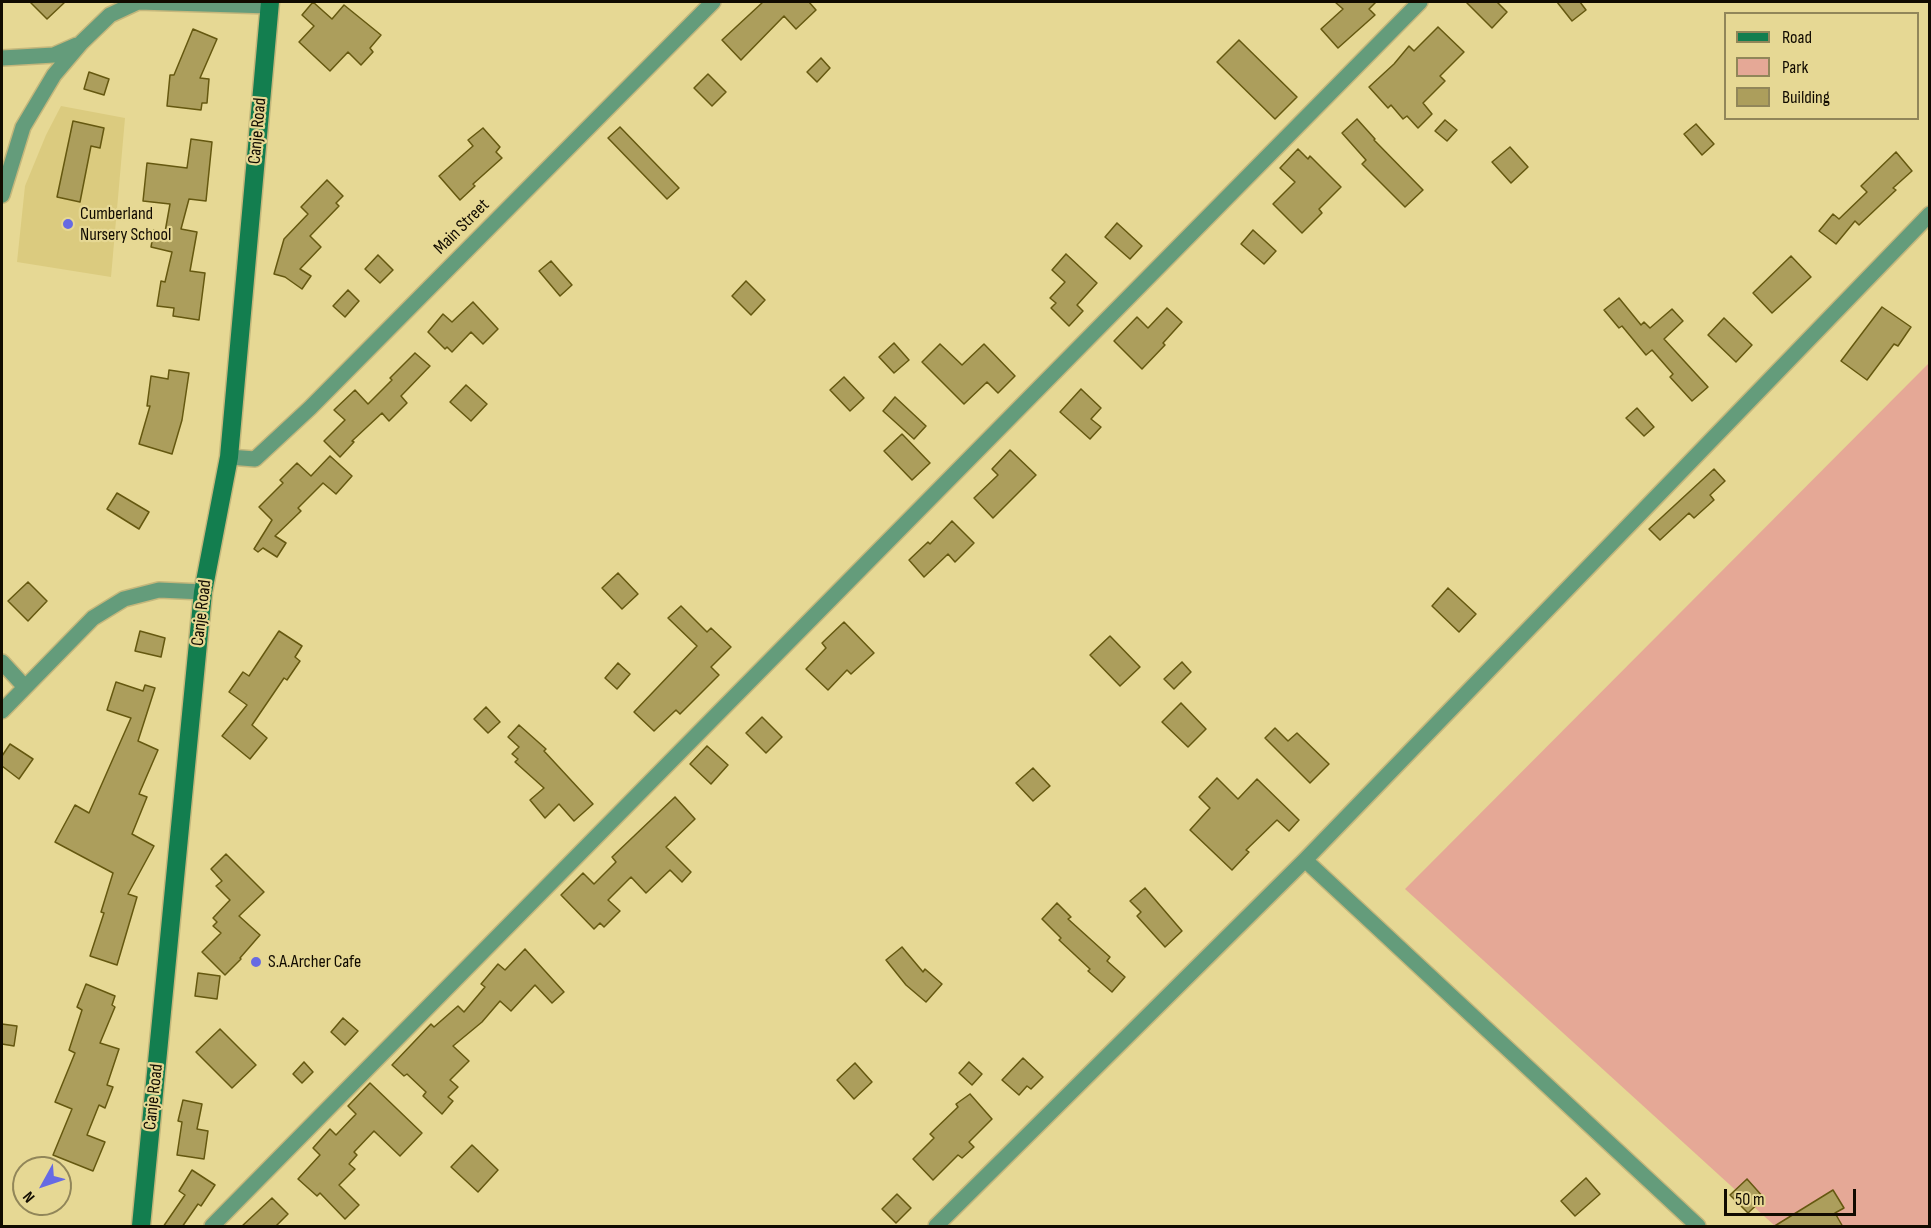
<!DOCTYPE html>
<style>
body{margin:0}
#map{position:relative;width:1931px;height:1228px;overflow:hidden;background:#e6d894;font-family:"Sofia Sans Condensed",sans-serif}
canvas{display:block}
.frame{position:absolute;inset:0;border:3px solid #110b00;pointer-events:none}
.legend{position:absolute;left:1724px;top:12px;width:195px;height:108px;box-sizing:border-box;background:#e6d894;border:2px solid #918659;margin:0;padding:8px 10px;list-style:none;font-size:18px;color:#110b00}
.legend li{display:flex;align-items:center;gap:12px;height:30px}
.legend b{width:30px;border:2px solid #918659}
.north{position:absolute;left:12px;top:1156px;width:60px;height:60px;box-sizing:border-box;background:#e6d894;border:2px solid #918659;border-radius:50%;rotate:230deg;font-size:16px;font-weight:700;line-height:24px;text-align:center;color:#110b00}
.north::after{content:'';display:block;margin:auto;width:21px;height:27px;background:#666ae3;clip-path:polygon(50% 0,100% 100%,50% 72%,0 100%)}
.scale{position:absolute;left:1724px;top:1189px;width:132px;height:27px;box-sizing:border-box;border:3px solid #110b00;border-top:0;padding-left:8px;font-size:18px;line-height:21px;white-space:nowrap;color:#110b00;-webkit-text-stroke:4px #e6d894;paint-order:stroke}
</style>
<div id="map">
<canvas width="1931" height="1228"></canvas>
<div class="frame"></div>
<ul class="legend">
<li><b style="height:8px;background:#137e4f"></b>Road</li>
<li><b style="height:16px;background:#e5a896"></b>Park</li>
<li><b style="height:16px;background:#ac9e5c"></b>Building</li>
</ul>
<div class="north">N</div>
<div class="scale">50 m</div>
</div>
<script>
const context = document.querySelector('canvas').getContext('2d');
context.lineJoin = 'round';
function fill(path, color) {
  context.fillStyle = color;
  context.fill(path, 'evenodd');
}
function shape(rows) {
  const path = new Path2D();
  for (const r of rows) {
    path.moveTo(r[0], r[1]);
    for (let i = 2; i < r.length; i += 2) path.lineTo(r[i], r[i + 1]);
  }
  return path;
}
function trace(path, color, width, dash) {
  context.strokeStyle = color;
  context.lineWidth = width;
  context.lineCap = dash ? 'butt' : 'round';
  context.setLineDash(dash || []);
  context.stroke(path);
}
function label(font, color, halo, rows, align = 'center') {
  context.font = font + ' "Sofia Sans Condensed",sans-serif';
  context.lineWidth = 4.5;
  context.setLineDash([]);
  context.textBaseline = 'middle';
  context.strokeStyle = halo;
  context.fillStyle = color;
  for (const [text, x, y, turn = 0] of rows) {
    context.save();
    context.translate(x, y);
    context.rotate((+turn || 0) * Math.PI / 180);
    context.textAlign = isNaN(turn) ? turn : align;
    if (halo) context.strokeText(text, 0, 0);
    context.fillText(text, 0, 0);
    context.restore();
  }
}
fill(shape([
 [61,106,125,118,111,277,17,262,25,186,46,135]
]), '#dbcb7f');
fill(shape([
 [1929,363,1929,1226,1775,1226,1405,889]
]), '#e5a896');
const building = shape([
 [30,2,65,2,47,19,30,2],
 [313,2,332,19,344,5,381,35,370,48,373,52,361,65,348,52,330,71,299,42,314,26,302,15,313,2],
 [763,2,809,2,816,10,796,29,784,16,741,60,722,40,763,2],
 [1335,2,1376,2,1369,9,1375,15,1338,48,1321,29,1343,9,1335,2],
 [1466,2,1497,2,1507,12,1492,28,1466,2],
 [1557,2,1580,2,1586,10,1572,21,1557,2],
 [1438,27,1464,52,1440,76,1445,81,1423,103,1432,114,1418,128,1407,116,1403,119,1391,105,1388,108,1369,87,1394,64,1409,46,1414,51,1438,27],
 [193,29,217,39,200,78,209,79,207,103,202,103,201,110,167,106,170,75,174,75,193,29],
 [1239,40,1297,97,1275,119,1217,62,1239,40],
 [821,58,830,68,817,82,807,72,821,58],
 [89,72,109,79,104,95,84,89,89,72],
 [708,74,726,92,712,106,694,88,708,74],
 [1357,119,1375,139,1374,140,1423,190,1405,207,1362,164,1366,160,1342,133,1357,119],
 [1445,120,1457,130,1447,141,1435,131,1445,120],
 [73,121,104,128,100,148,91,146,80,202,57,197,73,121],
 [1696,124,1714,144,1702,155,1684,134,1696,124],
 [620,127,679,188,667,199,608,138,620,127],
 [483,128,500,147,496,152,502,158,473,184,475,186,460,200,439,176,473,146,468,140,483,128],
 [191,139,212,142,206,201,189,199,181,229,197,232,190,271,205,273,199,320,173,316,174,308,157,306,161,281,165,282,172,252,151,247,154,230,165,232,170,204,143,201,147,163,187,168,191,139],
 [1510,147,1528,167,1511,183,1492,162,1510,147],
 [1298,149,1308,159,1310,156,1341,187,1319,209,1322,213,1302,233,1273,204,1295,182,1280,168,1298,149],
 [1896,152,1912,171,1893,188,1896,190,1859,225,1855,221,1836,244,1819,231,1833,214,1839,219,1867,192,1861,186,1896,152],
 [327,180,343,196,336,203,339,206,310,236,321,247,300,269,311,276,302,289,285,277,274,274,284,239,308,214,301,207,327,180],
 [1117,223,1142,246,1130,259,1105,237,1117,223],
 [1253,230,1276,251,1264,264,1241,244,1253,230],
 [1066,254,1097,283,1077,305,1083,311,1069,326,1051,308,1056,303,1050,298,1065,282,1052,270,1066,254],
 [378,255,393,270,380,283,365,269,378,255],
 [1791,256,1811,277,1772,313,1753,293,1791,256],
 [551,261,572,285,560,296,539,271,551,261],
 [746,281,765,300,751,315,732,296,746,281],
 [348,290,359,301,345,317,333,306,348,290],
 [1619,298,1641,325,1644,322,1650,328,1672,309,1683,321,1664,339,1708,387,1692,401,1670,377,1673,374,1652,350,1646,355,1622,326,1619,328,1604,310,1619,298],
 [473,302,498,329,483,344,471,332,452,352,447,347,445,349,428,332,443,314,452,322,473,302],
 [1882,307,1911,327,1898,346,1894,344,1867,380,1841,361,1882,307],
 [1167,308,1182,322,1163,343,1165,345,1142,369,1114,341,1137,317,1148,328,1167,308],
 [1724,318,1752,345,1736,362,1708,335,1724,318],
 [894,343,909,360,894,373,879,357,894,343],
 [940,344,962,365,984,344,1015,376,998,393,987,382,964,404,922,362,940,344],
 [415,353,430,366,401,396,407,403,389,421,382,413,352,441,354,442,340,457,324,441,345,420,334,410,355,390,368,404,392,380,390,378,415,353],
 [169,370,189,373,182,420,172,454,139,444,150,406,147,406,151,376,168,379,169,370],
 [844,377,864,398,850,411,830,390,844,377],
 [466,385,487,404,471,421,450,402,466,385],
 [1081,389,1101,408,1091,419,1101,427,1090,439,1060,412,1081,389],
 [895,397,926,426,914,439,883,411,895,397],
 [1637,408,1654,427,1644,436,1626,418,1637,408],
 [902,434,930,463,912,480,884,451,902,434],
 [1010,450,1036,475,993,518,974,498,998,475,992,469,1010,450],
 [330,456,352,476,336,494,323,483,298,508,301,511,275,536,286,543,277,557,263,548,258,552,254,549,272,520,259,507,283,483,280,480,297,463,311,476,330,456],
 [1714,469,1725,481,1710,495,1714,500,1694,518,1689,513,1660,540,1649,529,1714,469],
 [117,493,149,512,139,529,107,509,117,493],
 [952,521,974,543,955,562,948,554,924,577,909,560,928,542,930,544,952,521],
 [618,573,638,594,622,609,602,588,618,573],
 [28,582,47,601,28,621,8,601,28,582],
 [1448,588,1476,614,1459,632,1432,606,1448,588],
 [681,606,707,632,711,628,731,647,711,667,719,675,680,714,676,710,654,731,634,712,697,646,668,618,681,606],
 [844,622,874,653,851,674,847,670,828,690,806,669,826,648,822,643,844,622],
 [140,631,165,638,161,657,135,651,140,631],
 [279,631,302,646,295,657,300,661,287,680,284,678,252,725,267,738,250,759,222,736,247,705,229,692,243,672,249,676,279,631],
 [1110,636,1140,667,1120,686,1090,655,1110,636],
 [1182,662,1191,672,1174,689,1164,679,1182,662],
 [618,663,630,674,617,689,605,678,618,663],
 [116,682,143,691,145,685,155,688,138,741,158,750,139,794,147,797,132,834,154,846,128,894,137,897,117,965,90,956,104,913,101,912,113,873,55,842,75,805,89,813,131,718,107,710,116,682],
 [1181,703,1206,729,1188,747,1162,722,1181,703],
 [486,707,500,722,488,733,474,719,486,707],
 [762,717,782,737,766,753,746,733,762,717],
 [519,725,546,749,544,751,593,804,574,821,559,804,545,818,530,800,544,788,515,762,518,759,512,754,519,747,508,737,519,725],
 [1275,728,1288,741,1297,733,1329,764,1310,783,1265,738,1275,728],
 [10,744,33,759,19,779,2,766,2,756,10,744],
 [707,746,728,765,711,784,690,764,707,746],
 [1033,768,1050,786,1033,801,1016,783,1033,768],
 [1217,778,1238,799,1257,779,1299,820,1289,831,1277,820,1246,850,1249,852,1232,870,1190,830,1210,808,1199,797,1217,778],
 [675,797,695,819,666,847,691,872,682,882,670,870,646,893,631,877,608,900,620,911,604,927,600,923,594,929,561,895,583,873,594,884,616,862,612,857,675,797],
 [226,854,264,892,239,916,260,935,240,958,241,959,225,975,202,952,221,933,213,926,217,922,213,918,230,900,216,886,222,881,211,869,226,854],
 [1145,888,1182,931,1165,947,1137,916,1141,912,1130,901,1145,888],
 [1057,903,1071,917,1068,919,1110,957,1107,961,1125,977,1112,992,1088,971,1090,969,1059,940,1061,938,1042,919,1057,903],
 [902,947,923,972,925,969,942,984,926,1002,906,985,886,960,902,947],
 [525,949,564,992,552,1003,535,985,511,1011,500,1001,482,1022,453,1046,469,1061,450,1080,458,1087,448,1097,453,1101,442,1114,423,1096,426,1092,407,1074,404,1076,392,1065,431,1024,434,1027,458,1006,464,1012,485,987,481,984,498,964,505,970,525,949],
 [198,973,220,976,217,999,195,996,198,973],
 [86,984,115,996,112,1005,115,1007,100,1043,119,1049,107,1085,113,1087,105,1108,99,1105,87,1135,105,1142,93,1171,53,1155,72,1109,55,1102,75,1053,69,1050,82,1010,77,1007,86,984],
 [343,1018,358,1031,345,1045,331,1032,343,1018],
 [2,1024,17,1026,14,1046,2,1044,2,1024],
 [220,1029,256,1065,232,1088,196,1052,220,1029],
 [1023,1058,1043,1077,1031,1089,1027,1086,1019,1095,1002,1080,1023,1058],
 [304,1062,313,1072,302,1083,293,1074,304,1062],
 [969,1062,982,1074,972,1085,959,1073,969,1062],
 [855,1063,872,1082,854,1099,837,1080,855,1063],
 [370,1083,422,1133,400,1156,374,1131,354,1152,357,1155,349,1164,355,1169,339,1185,359,1205,345,1219,320,1193,317,1196,298,1179,320,1155,313,1148,330,1129,336,1135,356,1114,348,1106,370,1083],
 [970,1094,992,1119,969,1142,974,1147,962,1158,958,1155,933,1180,913,1159,934,1138,930,1134,958,1107,956,1104,970,1094],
 [183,1100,202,1104,197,1129,208,1131,204,1159,177,1155,182,1122,178,1121,183,1100],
 [472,1145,498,1170,478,1192,451,1167,472,1145],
 [192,1170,215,1185,201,1206,198,1204,182,1227,163,1227,185,1195,179,1191,192,1170],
 [1586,1178,1600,1194,1575,1216,1561,1201,1586,1178],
 [1747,1179,1764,1198,1748,1213,1730,1195,1747,1179],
 [1833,1190,1844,1208,1835,1213,1843,1227,1773,1227,1833,1190],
 [897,1194,911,1208,896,1223,882,1209,897,1194],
 [272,1198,288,1214,275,1227,241,1227,272,1198]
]);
fill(building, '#ac9e5c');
trace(building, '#655810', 1.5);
const street = shape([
 [2,58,54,55,77,45],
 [2,195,23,127,54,75,82,42,110,15,138,2,270,6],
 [229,457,255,459,310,408,713,2],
 [2,662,24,686],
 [2,711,93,618,124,599,159,590,203,592],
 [1305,860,1698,1226],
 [212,1226,1420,2],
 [936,1226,1305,860,1930,214]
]);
const secondary = shape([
 [141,1226,203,592,229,457,270,2]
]);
trace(street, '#c4b77c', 18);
trace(secondary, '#c4b77c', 21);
trace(street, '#649c7b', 15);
trace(secondary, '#137e4f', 18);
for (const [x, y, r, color] of [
 [68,224,6,"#666ae3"],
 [256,962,6,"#666ae3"]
]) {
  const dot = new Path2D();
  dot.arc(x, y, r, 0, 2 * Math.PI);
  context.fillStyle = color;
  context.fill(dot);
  trace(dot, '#e6d894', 2);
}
label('18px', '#110b00', '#e6d894', [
 ["Canje Road",258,131,-85],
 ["Main Street",462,227,-45],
 ["Canje Road",202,613,-83],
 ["Canje Road",154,1097,-84]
]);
label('18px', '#110b00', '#e6d894', [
 ["Cumberland",80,214],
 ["Nursery School",80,235],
 ["S.A.Archer Cafe",268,962]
], 'left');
</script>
